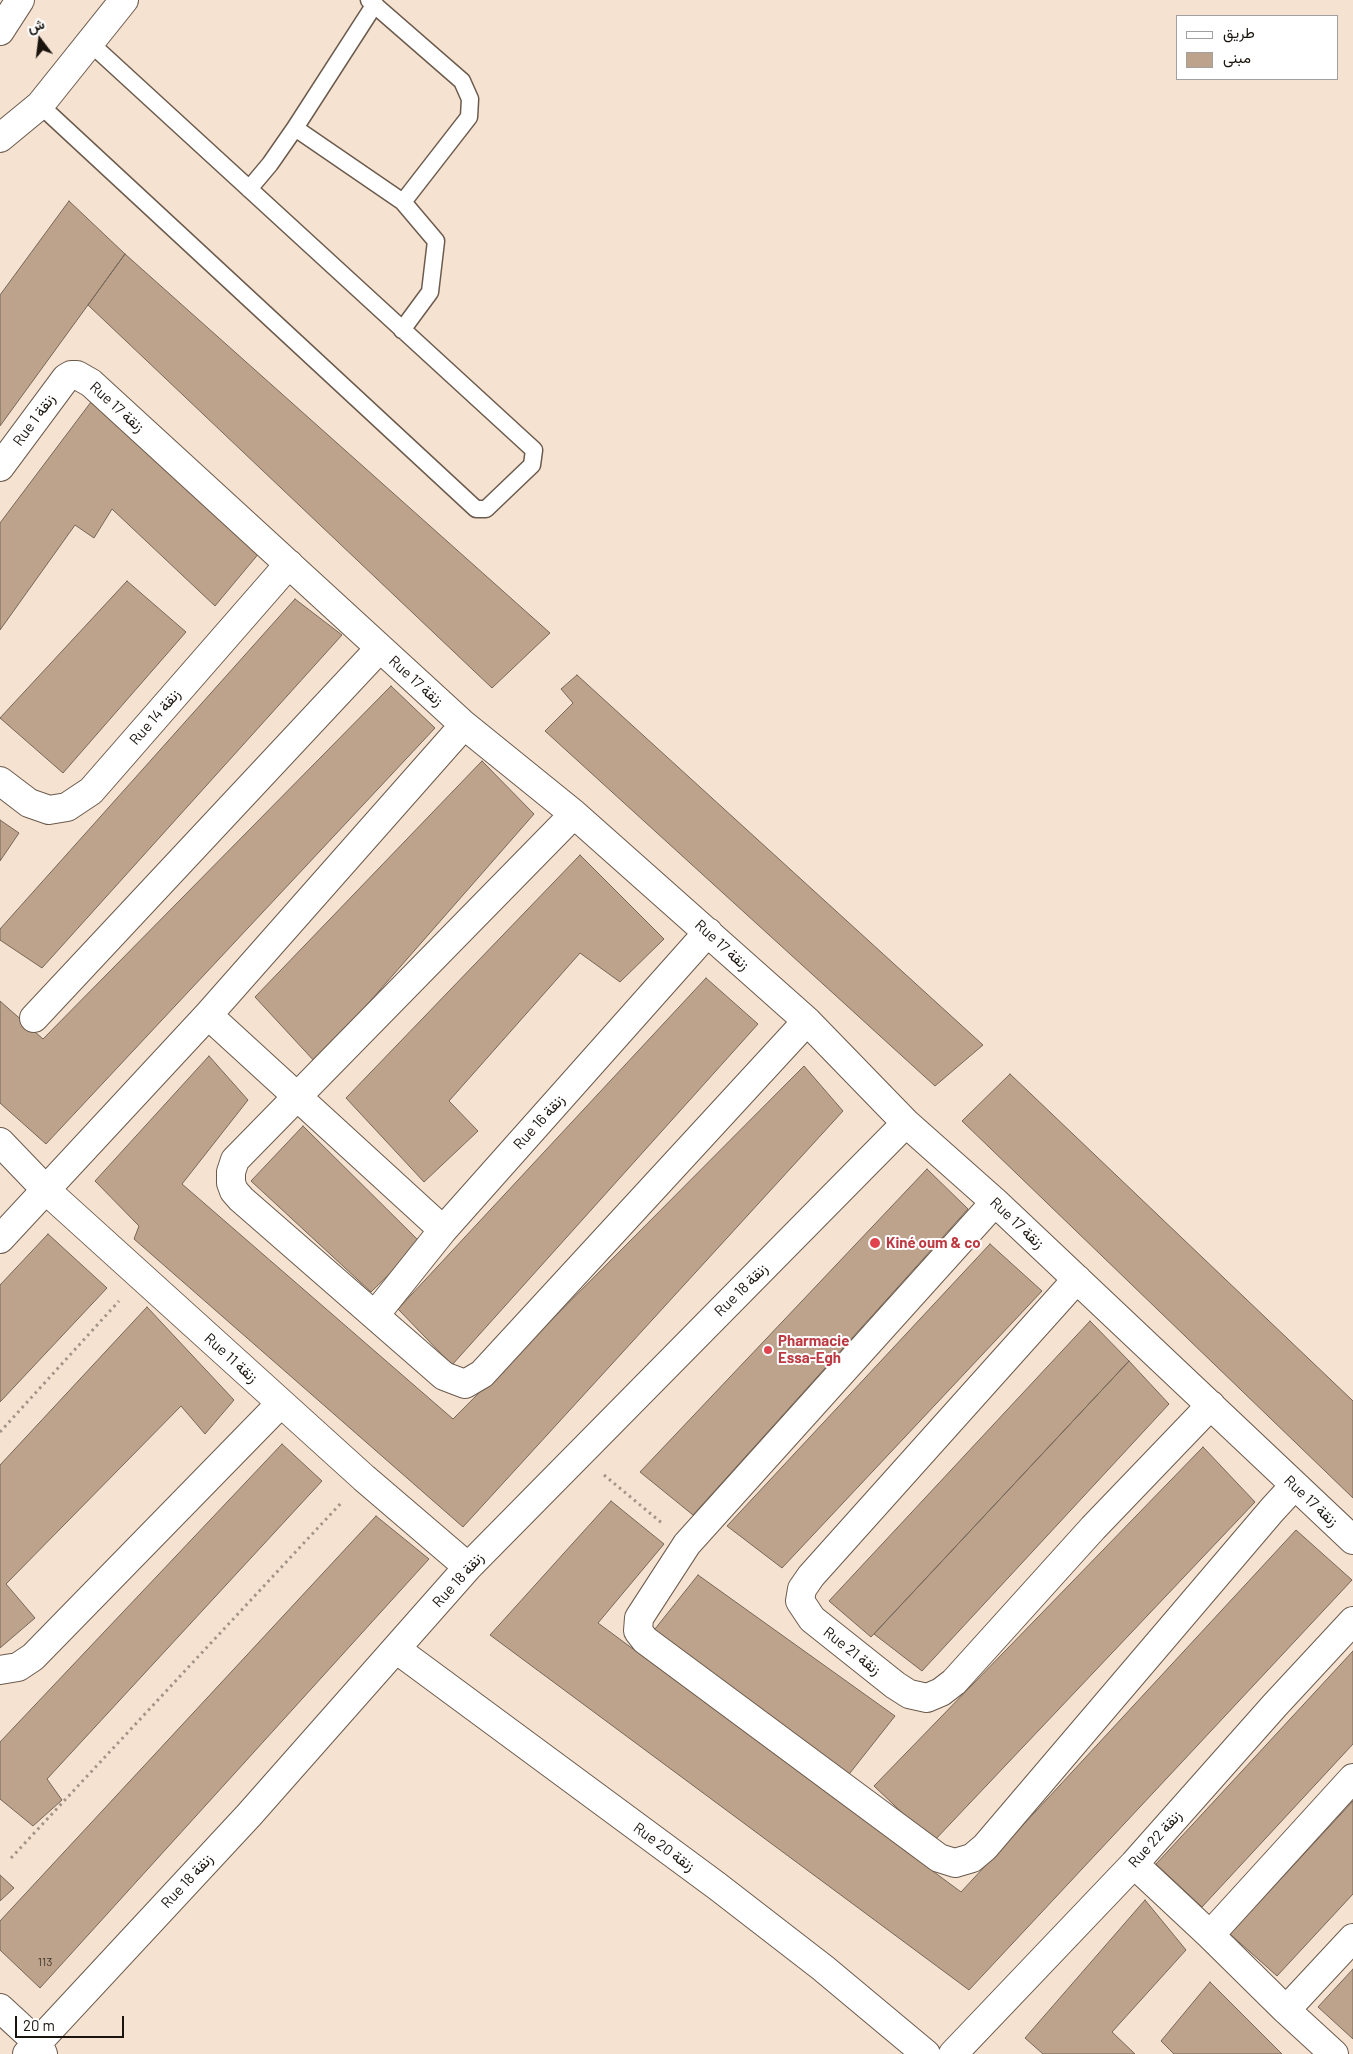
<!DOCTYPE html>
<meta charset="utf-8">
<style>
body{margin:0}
#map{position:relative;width:1353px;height:2054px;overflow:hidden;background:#f5e2d1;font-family:Barlow,Vazirmatn,sans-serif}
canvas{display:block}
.legend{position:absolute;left:1176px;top:15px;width:162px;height:65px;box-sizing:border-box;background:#fff;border:1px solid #a3a19f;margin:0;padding:6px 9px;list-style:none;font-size:15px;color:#1a140e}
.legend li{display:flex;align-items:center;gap:10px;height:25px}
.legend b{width:25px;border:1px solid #a3a19f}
.north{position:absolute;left:15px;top:15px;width:50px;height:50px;-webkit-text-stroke:4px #fff;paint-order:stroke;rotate:345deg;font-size:14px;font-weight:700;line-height:20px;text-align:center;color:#1a140e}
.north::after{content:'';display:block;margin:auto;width:18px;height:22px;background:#1a140e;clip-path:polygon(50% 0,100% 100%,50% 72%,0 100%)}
.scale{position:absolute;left:15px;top:2016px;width:109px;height:22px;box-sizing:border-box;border:2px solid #1a140e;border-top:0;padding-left:6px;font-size:15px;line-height:18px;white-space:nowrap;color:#1a140e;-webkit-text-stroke:4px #fff;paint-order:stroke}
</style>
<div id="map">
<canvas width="1353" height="2054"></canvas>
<ul class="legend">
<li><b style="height:6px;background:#fff"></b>طريق</li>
<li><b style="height:14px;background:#bda38c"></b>مبنى</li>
</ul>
<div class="north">ش</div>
<div class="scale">20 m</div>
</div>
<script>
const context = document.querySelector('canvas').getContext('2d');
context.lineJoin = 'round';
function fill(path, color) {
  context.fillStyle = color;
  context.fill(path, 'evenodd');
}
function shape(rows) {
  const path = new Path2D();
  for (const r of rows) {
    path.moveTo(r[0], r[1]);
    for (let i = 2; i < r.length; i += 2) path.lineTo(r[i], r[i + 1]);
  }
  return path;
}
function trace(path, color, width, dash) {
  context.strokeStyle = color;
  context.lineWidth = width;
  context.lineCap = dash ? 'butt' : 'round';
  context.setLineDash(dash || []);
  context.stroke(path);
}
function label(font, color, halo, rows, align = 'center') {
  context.font = font + ' Barlow,Vazirmatn,sans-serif';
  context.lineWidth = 4;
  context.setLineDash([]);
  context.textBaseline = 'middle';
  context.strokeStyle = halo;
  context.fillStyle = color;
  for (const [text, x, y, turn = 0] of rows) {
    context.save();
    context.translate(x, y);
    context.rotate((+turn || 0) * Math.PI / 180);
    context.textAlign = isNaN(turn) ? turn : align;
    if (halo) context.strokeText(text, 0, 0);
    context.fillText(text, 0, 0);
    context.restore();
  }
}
const building = shape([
 [69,201,125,254,0,426,0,295,69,201],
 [125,254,550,633,492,688,88,305,125,254],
 [94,398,260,552,215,606,112,509,94,538,75,525,0,630,0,523,94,398],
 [127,581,186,632,63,773,0,718,127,581],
 [295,599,342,635,42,968,0,940,0,929,295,599],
 [577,675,983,1045,935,1086,545,731,573,703,561,689,577,675],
 [391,686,435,728,46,1144,0,1103,0,1001,43,1039,391,686],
 [482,761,534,814,316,1063,255,997,482,761],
 [0,820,19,833,0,861,0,820],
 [580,855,664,939,620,982,580,953,449,1101,478,1131,424,1182,346,1098,580,855],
 [706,978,758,1024,452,1365,398,1309,706,978],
 [209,1056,248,1100,182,1184,453,1419,804,1066,843,1111,463,1527,134,1239,139,1226,95,1181,209,1056],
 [1010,1074,1353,1401,1353,1498,962,1121,1010,1074],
 [303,1126,421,1243,371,1292,251,1181,303,1126],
 [927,1169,968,1209,693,1515,640,1472,927,1169],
 [48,1234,107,1288,0,1402,0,1285,48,1234],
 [990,1244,1042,1291,782,1568,727,1526,990,1244],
 [147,1307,234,1400,205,1434,181,1406,6,1584,35,1618,0,1648,0,1465,147,1307],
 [1090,1321,1129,1361,871,1637,829,1601,1090,1321],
 [1129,1361,1169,1404,922,1671,874,1634,1129,1361],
 [282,1444,322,1481,47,1779,62,1800,33,1826,0,1799,0,1742,282,1444],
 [1203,1447,1255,1502,933,1842,874,1786,1203,1447],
 [611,1501,664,1544,598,1623,961,1892,1296,1530,1352,1580,969,1990,490,1635,611,1501],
 [376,1516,429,1559,40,1988,0,1950,0,1921,376,1516],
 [698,1575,895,1716,846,1778,651,1634,698,1575],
 [1353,1651,1353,1744,1202,1907,1156,1864,1353,1651],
 [1353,1801,1353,1894,1277,1976,1230,1934,1353,1801],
 [0,1875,14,1888,0,1901,0,1875],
 [1145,1900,1186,1950,1112,2032,1135,2054,1043,2054,1025,2038,1145,1900],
 [1353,1969,1353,2039,1318,2007,1353,1969],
 [1210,1982,1282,2054,1174,2054,1161,2041,1210,1982]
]);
fill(building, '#bda38c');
trace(building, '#776758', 1);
const lane = shape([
 [40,105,476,509,486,509,532,465,534,450,89,42],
 [295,128,375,4],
 [249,189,270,164,295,128,403,202,469,117,470,99,462,81,369,0],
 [402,330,430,292,436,241,403,202]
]);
const street = shape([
 [0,467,66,378,71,375,77,375,91,383,464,725,574,814,807,1021,906,1123,995,1202,1353,1540],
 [0,781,29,803,49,810,67,807,91,791,289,564],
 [574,814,235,1160,231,1172,231,1183,234,1191,241,1199,444,1376,465,1384,482,1374,807,1021],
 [208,1015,443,1230],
 [34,1018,380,648],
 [0,1142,47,1191,364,1478,468,1567],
 [995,1202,687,1544,639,1618,638,1631,645,1640,939,1858,955,1863,972,1858,985,1847,1272,1510,1294,1486],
 [0,1239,208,1015,464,725],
 [1077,1279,811,1576,802,1589,800,1601,812,1619,895,1685,909,1694,927,1698,941,1692,954,1682,1093,1528,1211,1405],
 [375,1315,443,1230,708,932],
 [396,1649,717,1886,823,1968,926,2054],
 [0,1670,18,1667,33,1657,281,1403],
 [1134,1864,1210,1935,1286,2010,1334,2054],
 [1210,1935,1353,1778],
 [0,2008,38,2043,43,2054],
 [1286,2010,1353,1938],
 [27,2054,249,1815,468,1567,906,1123],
 [953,2054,1134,1864,1275,1705,1353,1621]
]);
const secondary = shape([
 [0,31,20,0],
 [0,138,40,105,124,0]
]);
trace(lane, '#6c5b4d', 19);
trace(street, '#6c5b4d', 30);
trace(secondary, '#6c5b4d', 30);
trace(shape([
 [0,1432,119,1301],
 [604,1475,663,1524],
 [11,1858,342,1502]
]), '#a29487', 3, [2.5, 4]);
trace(lane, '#fff', 16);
trace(street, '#fff', 28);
trace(secondary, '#fff', 28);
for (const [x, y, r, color] of [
 [875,1243,6,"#e0444e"],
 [768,1350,5,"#e0444e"]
]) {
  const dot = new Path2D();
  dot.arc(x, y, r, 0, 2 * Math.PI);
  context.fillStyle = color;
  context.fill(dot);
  trace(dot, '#fff', 2);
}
label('12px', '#43382e', null, [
 ["113",45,1962]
]);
label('15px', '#1a140e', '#fff', [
 ["Rue 17 زنقة",117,407,42],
 ["Rue 1 زنقة",34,420,-54],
 ["Rue 17 زنقة",416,681,42],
 ["Rue 14 زنقة",155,717,-49],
 ["Rue 17 زنقة",722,945,42],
 ["Rue 16 زنقة",539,1122,-48],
 ["Rue 17 زنقة",1017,1223,43],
 ["Rue 18 زنقة",741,1290,-45],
 ["Rue 11 زنقة",231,1358,42],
 ["Rue 17 زنقة",1311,1501,43],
 ["Rue 18 زنقة",458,1580,-48],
 ["Rue 21 زنقة",852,1651,38],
 ["Rue 22 زنقة",1155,1839,-48],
 ["Rue 20 زنقة",664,1847,36],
 ["Rue 18 زنقة",187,1881,-47]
]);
label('bold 15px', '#be3a42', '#fff', [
 ["Kiné oum & co",886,1243],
 ["Pharmacie",778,1341],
 ["Essa-Egh",778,1358]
], 'left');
</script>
